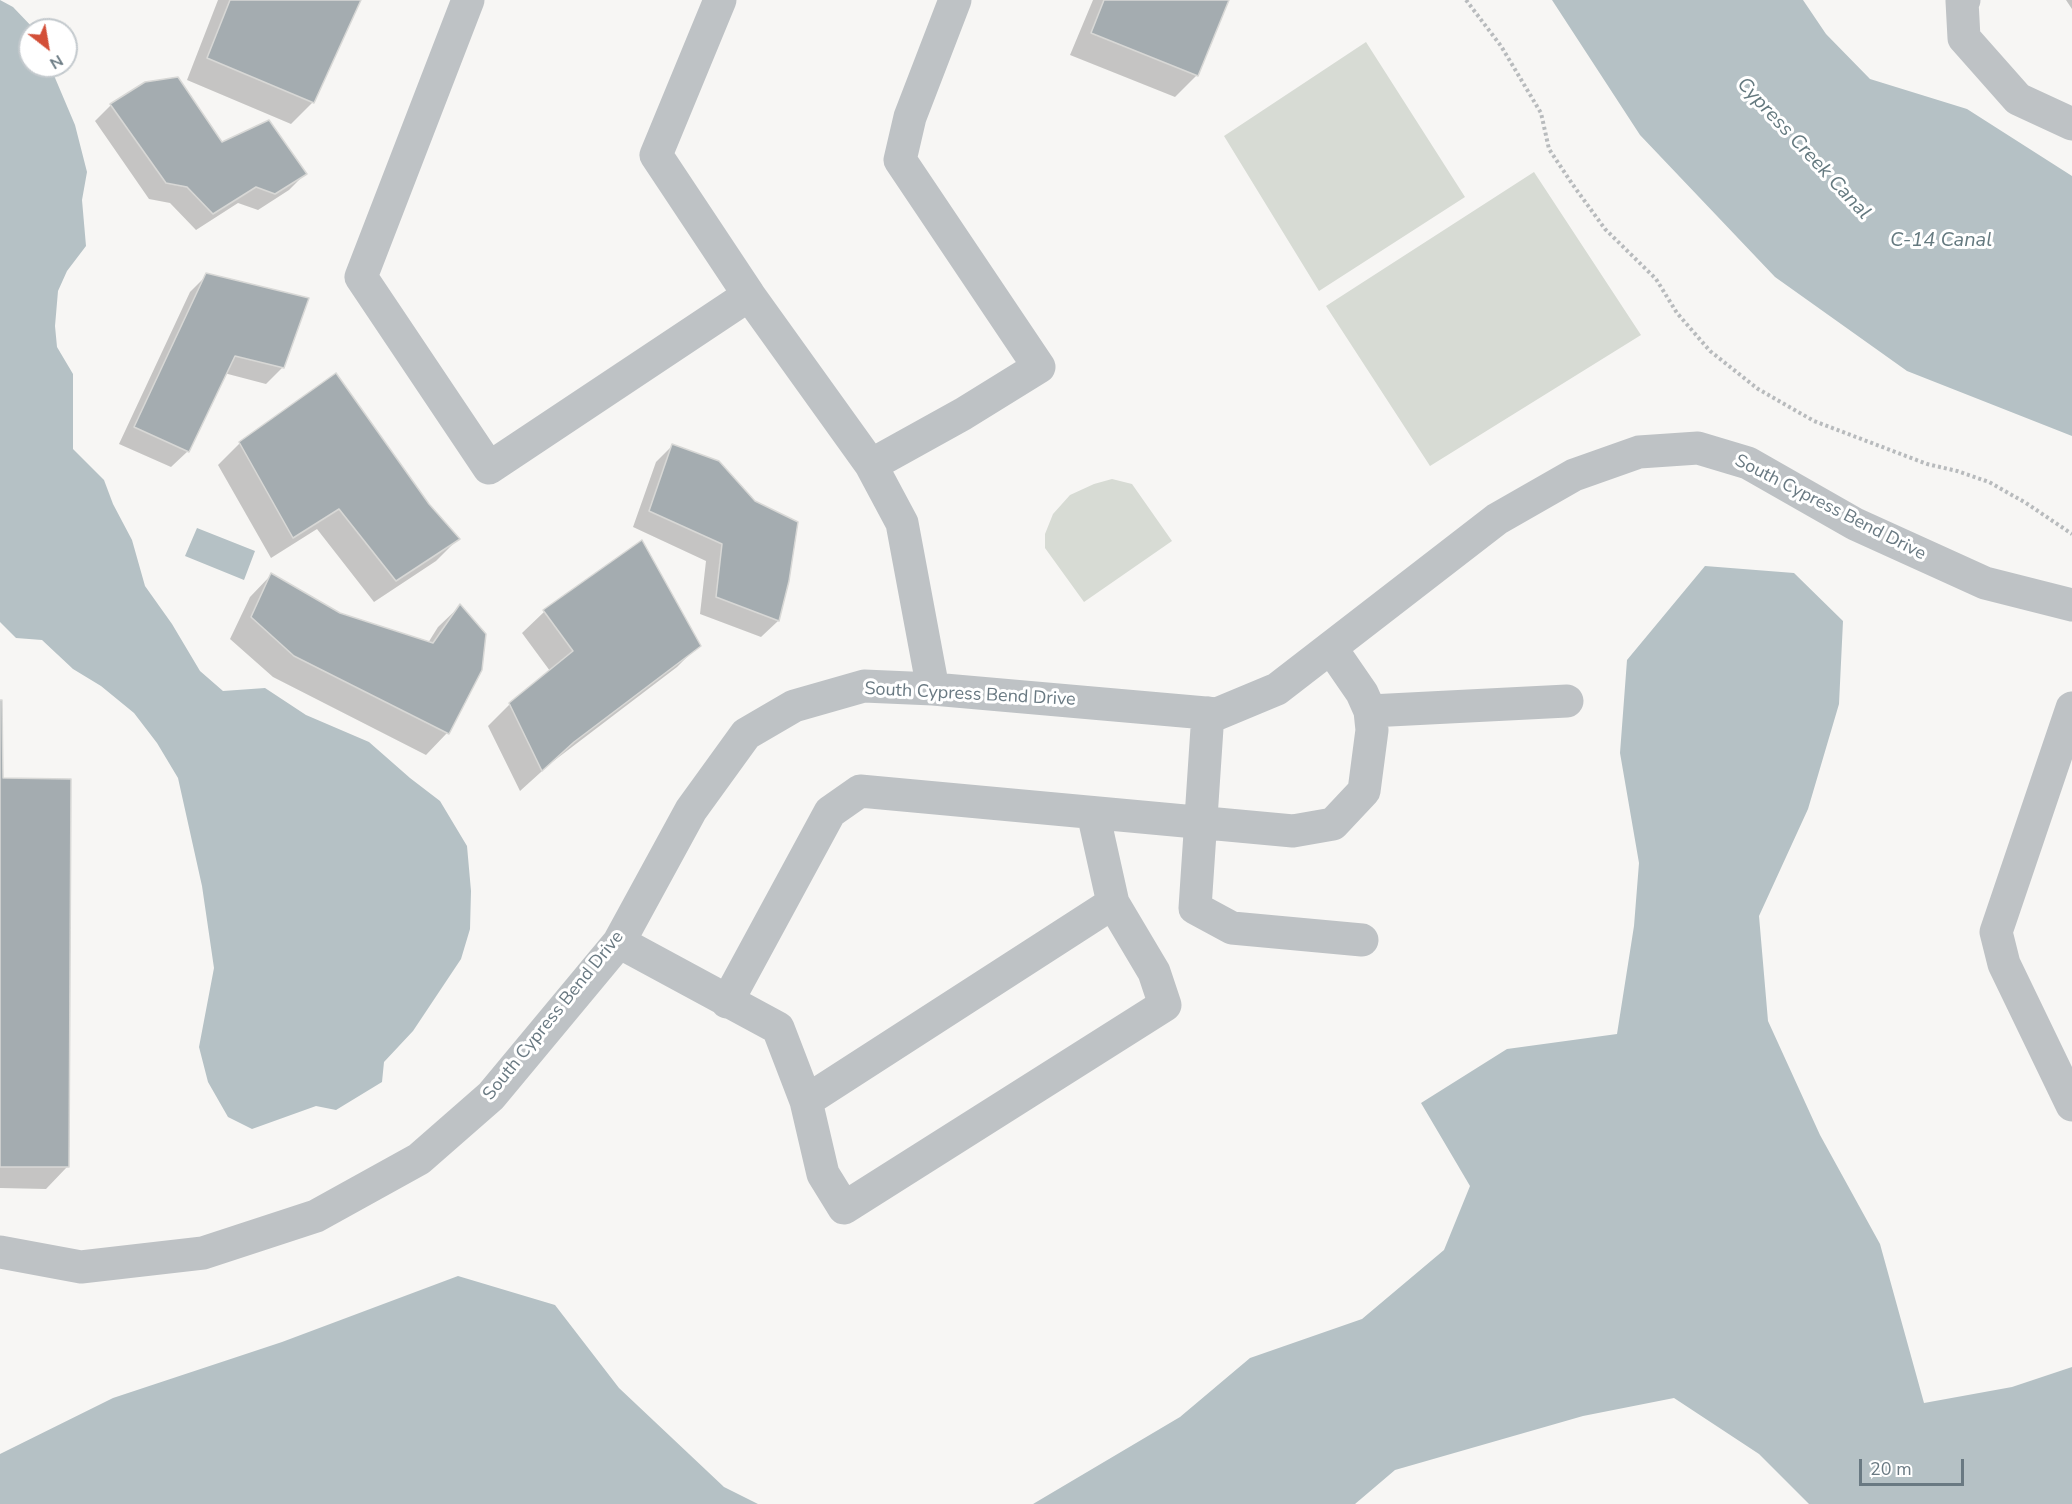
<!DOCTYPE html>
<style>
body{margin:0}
#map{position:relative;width:2072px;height:1504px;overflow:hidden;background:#f7f6f4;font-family:"Nunito Sans",sans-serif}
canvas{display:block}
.north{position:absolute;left:18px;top:18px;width:60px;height:60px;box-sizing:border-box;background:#fff;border:2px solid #c3c9cd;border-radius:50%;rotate:149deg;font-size:16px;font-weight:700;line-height:24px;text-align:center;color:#697982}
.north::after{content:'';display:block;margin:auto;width:21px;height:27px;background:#d34f38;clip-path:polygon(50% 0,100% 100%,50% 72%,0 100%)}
.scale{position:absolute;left:1859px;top:1459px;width:105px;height:27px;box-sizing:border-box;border:3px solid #697982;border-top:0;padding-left:8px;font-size:18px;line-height:21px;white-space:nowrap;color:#697982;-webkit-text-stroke:4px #fff;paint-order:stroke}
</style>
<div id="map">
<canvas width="2072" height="1504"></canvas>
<div class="north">N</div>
<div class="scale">20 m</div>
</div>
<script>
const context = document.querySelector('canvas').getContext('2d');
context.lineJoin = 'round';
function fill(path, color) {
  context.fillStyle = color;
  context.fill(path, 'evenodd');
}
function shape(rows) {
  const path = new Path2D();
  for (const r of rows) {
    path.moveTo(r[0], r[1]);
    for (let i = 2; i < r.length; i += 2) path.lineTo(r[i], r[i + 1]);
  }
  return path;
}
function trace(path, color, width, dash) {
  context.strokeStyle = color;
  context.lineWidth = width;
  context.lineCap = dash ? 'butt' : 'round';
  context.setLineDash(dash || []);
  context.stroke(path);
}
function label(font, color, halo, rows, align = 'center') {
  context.font = font + ' "Nunito Sans",sans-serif';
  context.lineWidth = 6;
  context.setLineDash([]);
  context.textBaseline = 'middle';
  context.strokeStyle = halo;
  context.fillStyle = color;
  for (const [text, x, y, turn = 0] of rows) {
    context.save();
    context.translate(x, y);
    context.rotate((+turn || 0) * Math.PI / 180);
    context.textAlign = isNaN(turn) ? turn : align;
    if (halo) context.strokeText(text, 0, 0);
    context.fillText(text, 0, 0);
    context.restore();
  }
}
fill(shape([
 [1366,42,1465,197,1319,291,1224,136],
 [1534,172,1641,335,1430,466,1326,306],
 [1112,479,1132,484,1172,541,1084,602,1045,548,1045,534,1053,514,1070,495,1094,484]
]), '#d7dbd4');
fill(shape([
 [0,0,13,7,35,30,30,30,30,66,50,66,75,125,87,172,82,200,86,246,67,271,58,291,55,326,57,347,73,374,73,449,104,480,113,504,132,540,145,586,172,624,200,671,223,691,265,688,306,715,369,742,410,778,440,801,467,846,471,891,470,929,461,959,413,1031,384,1062,382,1082,336,1110,316,1106,252,1129,228,1117,208,1082,199,1047,214,968,202,886,178,778,157,743,134,713,101,686,73,669,42,640,16,638,0,622],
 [1552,0,1803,0,1826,34,1870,79,1967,109,2072,176,2072,436,1907,371,1775,277,1640,135],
 [197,528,255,551,244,580,185,556],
 [1705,566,1794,573,1843,621,1839,704,1808,809,1759,916,1768,1021,1820,1135,1880,1244,1924,1403,2012,1387,2072,1367,2072,1504,1809,1504,1759,1454,1674,1398,1583,1416,1395,1470,1355,1504,1033,1504,1180,1417,1250,1358,1362,1319,1444,1250,1470,1186,1421,1103,1507,1049,1617,1034,1634,926,1639,863,1620,753,1627,660],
 [458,1276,555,1305,619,1388,724,1487,758,1504,0,1504,0,1454,113,1398,282,1342]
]), '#b5c1c5');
fill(shape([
 [218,0,360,0,313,102,291,124,187,80],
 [1093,0,1228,0,1197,75,1175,97,1070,55],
 [2066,0,2072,0,2072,9],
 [111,105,221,144,305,174,289,190,258,210,238,203,196,230,170,203,149,199,95,121],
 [207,275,283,367,266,384,224,373,188,451,171,467,119,444,190,292],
 [240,443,428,505,458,539,436,561,374,602,317,529,271,558,218,465],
 [673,445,787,581,778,621,761,637,700,614,706,561,633,527,656,462],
 [642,543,699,645,677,667,551,763,520,791,488,726,510,704,550,671,522,633,544,612],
 [271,575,339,614,428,643,438,627,460,606,480,669,447,733,426,755,273,677,230,639,250,597],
 [0,701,2,780,67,1167,46,1189,0,1188]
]), '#0003');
const building = shape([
 [230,0,361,0,314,103,207,58,230,0],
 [1104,0,1229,0,1198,76,1091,33,1104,0],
 [178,77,222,142,269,120,307,174,275,194,256,187,213,214,187,187,166,183,110,104,145,82,178,77],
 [206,273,309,298,284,368,235,356,189,452,134,427,206,273],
 [336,373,429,504,460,539,396,581,339,509,293,538,239,442,336,373],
 [672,444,719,461,755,501,798,522,789,581,779,621,716,597,722,544,649,511,672,444],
 [642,540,701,646,574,742,542,771,509,703,573,651,543,610,642,540],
 [271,573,340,613,433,643,460,604,486,634,482,670,449,734,294,656,251,617,271,573],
 [0,700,2,700,3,778,71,779,69,1167,0,1167,0,700]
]);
fill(building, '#a4acb0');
trace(building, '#d8d8d6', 1.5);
trace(shape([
 [1466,0,1501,46,1541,113,1549,149,1573,185,1605,229,1656,279,1677,313,1710,351,1758,389,1814,421,1927,464,1957,471,1989,482,2026,503,2072,534]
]), '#b8bbbd', 4, [3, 3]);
trace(shape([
 [468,0,361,277,489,468,749,295],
 [720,0,656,155,749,295,871,465,902,523,933,689],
 [1964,0,1962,1,1964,38,2018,99,2072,124],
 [871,465,963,414,1039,367,900,160,910,117,955,0],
 [2072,708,1996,932,2004,964,2072,1105],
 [1370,711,1567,701],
 [1208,713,1195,908,1232,928,1362,940],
 [619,942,778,1028,806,1101,823,1174,844,1208,1165,1005,1154,972,1113,903,1093,813],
 [727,1002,830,812,860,791,1293,831,1333,824,1364,791,1372,730,1370,711,1362,693,1331,648],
 [806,1101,1113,903],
 [0,1252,81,1267,203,1253,316,1216,419,1159,491,1096,619,942,691,810,746,734,794,706,864,686,933,689,1217,714,1277,689,1497,519,1574,475,1639,452,1698,448,1748,463,1855,524,1985,583,2072,605]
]), '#bec2c5', 33);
label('18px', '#697982', '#fff', [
 ["South Cypress Bend Drive",1830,508,27],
 ["South Cypress Bend Drive",970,695,3],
 ["South Cypress Bend Drive",554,1016,-51]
]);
label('italic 20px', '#64797f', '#fff', [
 ["Cypress Creek Canal",1803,149,47],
 ["C-14 Canal",1941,241]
]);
</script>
